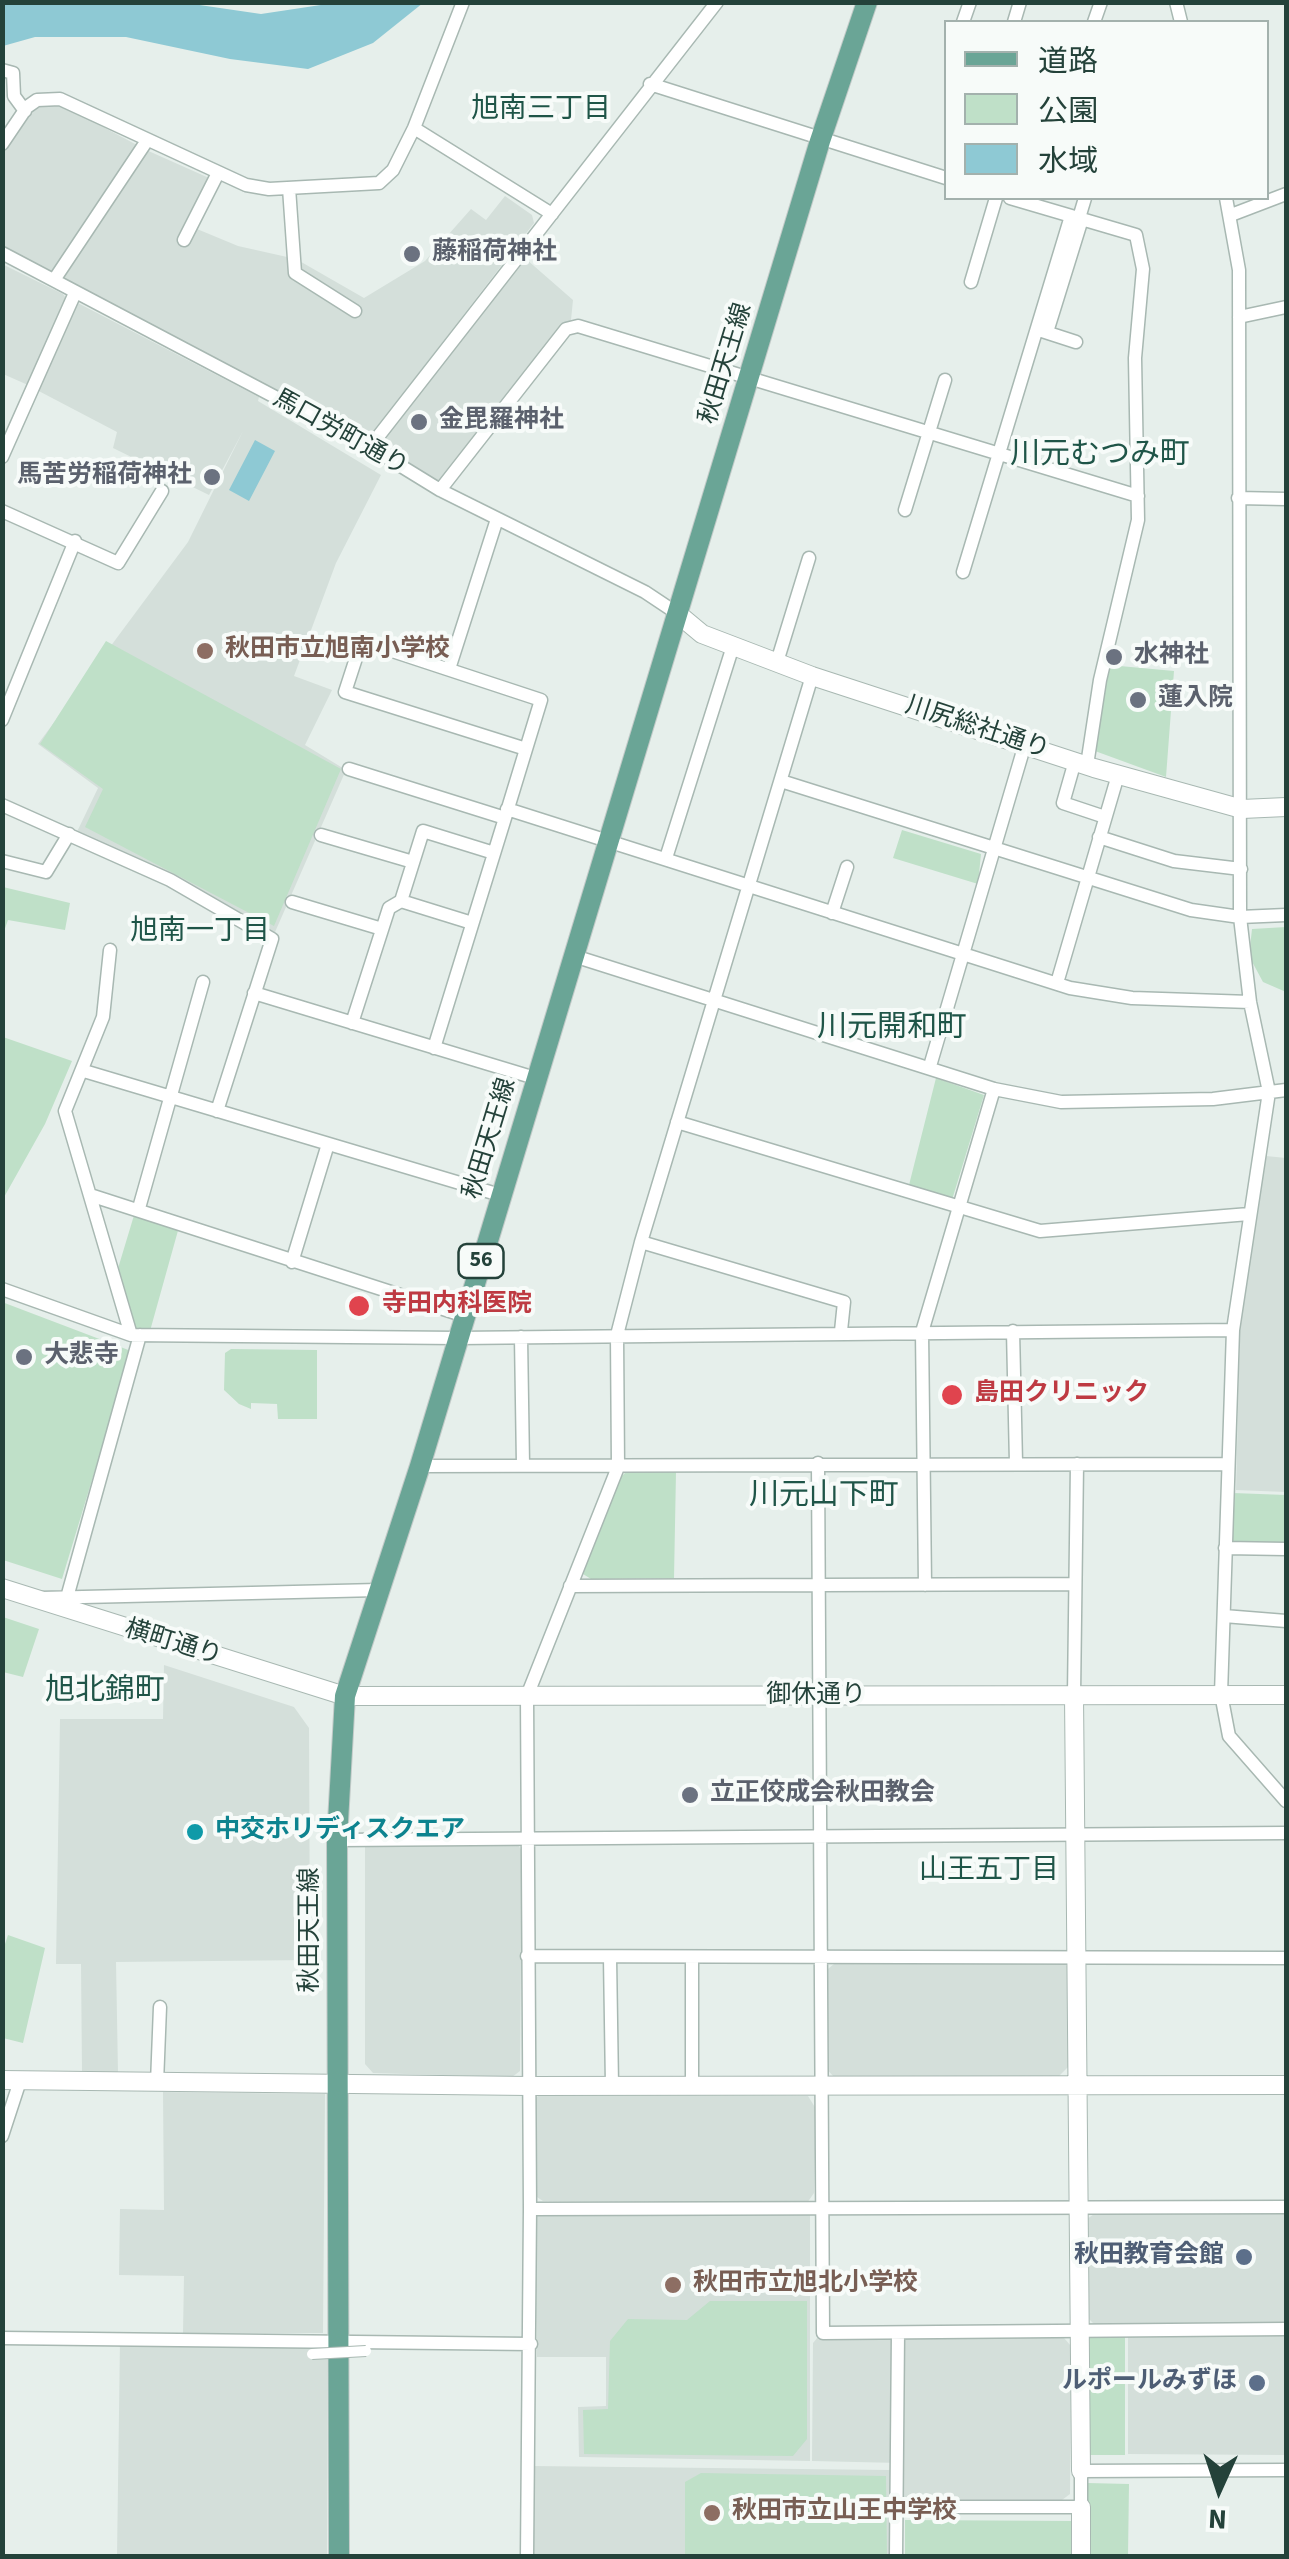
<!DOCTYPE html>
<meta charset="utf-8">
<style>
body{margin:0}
#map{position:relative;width:1289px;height:2559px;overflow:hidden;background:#e6efeb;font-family:"Source Sans 3","Noto Sans JP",sans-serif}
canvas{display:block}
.frame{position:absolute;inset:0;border:5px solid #24423a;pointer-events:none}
.legend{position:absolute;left:944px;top:20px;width:325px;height:180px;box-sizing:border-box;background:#f7fbf9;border:2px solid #a3b1ad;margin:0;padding:12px 18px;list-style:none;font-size:30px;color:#24423a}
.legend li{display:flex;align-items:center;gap:20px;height:50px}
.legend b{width:50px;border:2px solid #a3b1ad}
.north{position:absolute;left:1169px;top:2439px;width:100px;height:100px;-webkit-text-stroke:8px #f7fbf9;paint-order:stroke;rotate:183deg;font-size:28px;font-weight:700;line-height:40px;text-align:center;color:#24423a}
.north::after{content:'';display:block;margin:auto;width:35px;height:45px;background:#24423a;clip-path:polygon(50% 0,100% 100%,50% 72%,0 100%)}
</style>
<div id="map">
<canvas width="1289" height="2559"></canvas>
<div class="frame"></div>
<ul class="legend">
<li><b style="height:12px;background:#6aa596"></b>道路</li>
<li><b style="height:28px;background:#bfe0c8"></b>公園</li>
<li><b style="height:28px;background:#8ec9d4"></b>水域</li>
</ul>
<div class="north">N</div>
</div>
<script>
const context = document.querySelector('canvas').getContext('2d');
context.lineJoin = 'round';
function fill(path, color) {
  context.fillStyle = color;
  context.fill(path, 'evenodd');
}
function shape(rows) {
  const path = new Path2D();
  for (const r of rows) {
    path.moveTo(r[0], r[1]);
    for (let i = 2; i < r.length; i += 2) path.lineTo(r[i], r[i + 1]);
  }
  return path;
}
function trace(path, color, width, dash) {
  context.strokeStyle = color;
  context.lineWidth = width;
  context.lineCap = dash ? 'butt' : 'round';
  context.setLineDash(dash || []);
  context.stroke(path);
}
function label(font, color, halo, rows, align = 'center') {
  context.font = font + ' "Source Sans 3","Noto Sans JP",sans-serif';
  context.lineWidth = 8;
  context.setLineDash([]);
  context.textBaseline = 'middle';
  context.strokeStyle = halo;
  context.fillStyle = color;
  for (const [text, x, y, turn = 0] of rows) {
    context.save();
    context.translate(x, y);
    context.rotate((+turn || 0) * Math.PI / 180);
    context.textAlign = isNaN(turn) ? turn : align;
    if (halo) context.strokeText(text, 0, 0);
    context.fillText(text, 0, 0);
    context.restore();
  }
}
fill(shape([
 [42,102,56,102,137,145,51,273,3,248,2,150,30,109],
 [144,149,218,182,197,229,238,246,296,259,364,298,425,261,471,209,486,220,505,196,532,215,534,223,366,442,60,277],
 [526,259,573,300,571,320,441,484,376,446],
 [2,264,63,294,68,301,28,385,3,374],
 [74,301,259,397,258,401,381,475,336,563,294,676,332,690,305,745,346,770,272,939,75,836,98,788,38,744,188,542,243,431,209,495,113,448,117,432,33,388],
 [1266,1156,1286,1158,1286,1492,1236,1490,1240,1329],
 [164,1665,294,1707,309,1728,310,1960,116,1962,118,2073,82,2072,81,1964,56,1964,60,1719,163,1719],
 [365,1841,516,1842,522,1851,520,2071,512,2077,373,2073,365,2064],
 [1064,1963,1070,1969,1068,2067,1059,2076,833,2076,824,2066,823,1973,834,1964],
 [163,2092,325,2094,323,2333,183,2333,184,2276,119,2275,120,2209,164,2210],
 [539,2095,808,2096,816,2109,814,2193,807,2203,543,2201,534,2195,533,2101],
 [810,2210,810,2461,579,2457,578,2407,606,2406,606,2357,537,2357,535,2214],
 [1097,2212,1286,2212,1286,2325,1096,2326,1086,2316,1087,2219],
 [1286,2335,1286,2455,1128,2454,1128,2336],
 [818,2337,1064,2338,1071,2346,1070,2494,1062,2500,909,2501,900,2495,900,2463,812,2461,813,2343],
 [120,2341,327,2343,327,2556,117,2556],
 [533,2466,891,2470,891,2556,533,2556]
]), '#d4dfda');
fill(shape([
 [106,641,341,769,274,926,85,827,103,789,40,744],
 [1109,665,1174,671,1166,777,1095,751],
 [902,830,981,854,978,884,893,858],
 [3,887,70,903,65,930,8,920,3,934],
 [1286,927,1286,992,1263,982,1249,956,1252,929],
 [3,1037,72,1061,45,1124,3,1199],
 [936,1078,984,1095,952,1200,909,1185],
 [135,1212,179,1227,150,1331,132,1330,116,1275],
 [2,1302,131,1351,62,1579,3,1560],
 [231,1349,317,1350,317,1419,278,1419,277,1404,251,1403,251,1409,239,1404,224,1390,225,1353],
 [627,1471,676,1472,674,1578,591,1579,583,1574,619,1479],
 [1233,1493,1286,1495,1286,1544,1232,1543],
 [3,1617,39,1629,23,1677,3,1672],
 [8,1935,45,1948,23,2043,3,2038,3,1950],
 [710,2301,807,2301,807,2439,793,2456,584,2454,583,2410,608,2409,610,2341,628,2319,687,2320],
 [1085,2337,1125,2337,1125,2455,1085,2455],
 [701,2473,886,2476,887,2556,685,2556,685,2482],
 [1087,2483,1129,2484,1128,2556,1086,2556],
 [905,2520,1072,2521,1072,2556,905,2556]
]), '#bfe0c8');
fill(shape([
 [179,2,261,14,334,3,423,3,373,43,308,69,230,59,126,37,35,37,3,46,3,3],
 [255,440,275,451,249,501,229,490]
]), '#8ec9d4');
const minor = shape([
 [1176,2,1181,22],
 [963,22,970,2],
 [1014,22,1020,2],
 [1094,22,1101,2],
 [2,70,13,73,14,96,25,111],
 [650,84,946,178],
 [414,128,552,214],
 [2,144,27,107,37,100,60,99,246,185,269,189,379,183,393,170,414,128,463,2],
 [289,188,295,273,355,311],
 [1010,198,1136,235,1143,269,1135,358,1138,520,1100,680,1087,765],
 [1226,198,1239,270,1240,917,1250,1002,1269,1092,1233,1330,1221,1694,1229,1736,1286,1801],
 [1231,215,1286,194],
 [1079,218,1085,198],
 [184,240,218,173],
 [2,253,370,447,440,490,645,592,678,614],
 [54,280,146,142],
 [971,282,996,198],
 [1239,317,1286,307],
 [1039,330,1076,342],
 [1047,332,1082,219],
 [370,447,717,2],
 [2,457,75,293],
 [440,490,566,329,578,326,1138,496],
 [1238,498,1286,499],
 [905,510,945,380],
 [2,511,118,563,162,491],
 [963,572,1071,216],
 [777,662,809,558],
 [449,669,497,519],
 [812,676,641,1242,617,1335,618,1467,527,1696,530,2209,1286,2207],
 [2,720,75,541],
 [1075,761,1063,803,1105,817],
 [349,769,505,818],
 [781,781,1191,910,1240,917,1286,915],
 [2,805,170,880,272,939,217,1111],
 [507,809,1070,988,1132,998,1250,1002],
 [321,835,413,862],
 [1099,837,1174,861,1241,869],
 [666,858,733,646],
 [2,861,46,872,69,834],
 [292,902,382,929],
 [832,913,847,867],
 [472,923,401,901,423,831,494,853],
 [110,950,103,1017,65,1111,131,1335],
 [574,956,994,1089,1061,1102,1213,1099,1286,1090],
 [1057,983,1118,775],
 [254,993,535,1078],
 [352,1023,389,908,401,901],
 [434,1048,505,818,541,700,374,645,358,652,345,692,526,749],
 [930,1066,1025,744],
 [84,1071,500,1195],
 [677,1122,1040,1231,1249,1214],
 [90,1195,465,1316],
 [139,1208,203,982],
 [641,1242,844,1302,841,1331],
 [292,1262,328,1144],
 [2,1289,131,1335,458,1338,1233,1330],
 [1013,1331,1016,1463],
 [521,1337,523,1465],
 [818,1463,823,2333,1286,2329],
 [420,1466,1226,1464],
 [1225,1548,1286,1549],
 [925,1585,922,1332,994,1089],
 [570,1586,1075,1584],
 [41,1598,378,1590],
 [66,1601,140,1335],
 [1224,1616,1286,1621],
 [1074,1695,1077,1464],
 [337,1840,1286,1833],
 [527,1956,1286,1958],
 [610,1957,612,2086],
 [692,1958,692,2086],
 [157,2083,160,2007],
 [2,2136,20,2081],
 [2,2338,531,2344],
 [897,2507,1081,2507,1081,2471,1286,2470],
 [527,2556,530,2209],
 [896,2556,898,2333]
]);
const tertiary = shape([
 [678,614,702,634,812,676,1094,768,1242,809,1286,807],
 [2,1588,345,1696,1286,1695],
 [1074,1695,1081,2471],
 [2,2080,528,2086,1286,2085],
 [1081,2507,1081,2556]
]);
const primary = shape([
 [339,2556,337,1840,345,1696,420,1466,820,141,867,2]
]);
trace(minor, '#a8b8b2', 15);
trace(tertiary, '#a8b8b2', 20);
trace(primary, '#c2cac8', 22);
trace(minor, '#fff', 12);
trace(tertiary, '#fff', 18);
trace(primary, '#6aa596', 20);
const pedestrianBridge = shape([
 [312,2354,366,2351]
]);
trace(pedestrianBridge, '#a8b8b2', 12, []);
trace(pedestrianBridge, '#fff', 10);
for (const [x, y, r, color] of [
 [412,254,10,"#6b7280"],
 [419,422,10,"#6b7280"],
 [212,477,10,"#6b7280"],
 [205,651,10,"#8d6e63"],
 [1114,657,10,"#6b7280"],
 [1138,700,10,"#6b7280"],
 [359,1306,12,"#e0444e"],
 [24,1357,10,"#6b7280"],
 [952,1395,12,"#e0444e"],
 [690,1795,10,"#6b7280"],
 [195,1832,10,"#0f9aa8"],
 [1244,2257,10,"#5c6f8a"],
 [673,2285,10,"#8d6e63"],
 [1257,2383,10,"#5c6f8a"],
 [712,2513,10,"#8d6e63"]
]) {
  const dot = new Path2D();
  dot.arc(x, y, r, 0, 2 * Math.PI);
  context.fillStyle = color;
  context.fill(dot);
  trace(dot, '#f7fbf9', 4);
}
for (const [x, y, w] of [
 [481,1261,45]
]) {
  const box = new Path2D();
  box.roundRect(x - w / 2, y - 17, w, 34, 8);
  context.fillStyle = '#f7fbf9';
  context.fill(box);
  trace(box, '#24423a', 2.5);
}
label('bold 22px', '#24423a', null, [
 ["56",481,1261]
]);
label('bold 25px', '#5b616d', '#f7fbf9', [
 ["藤稲荷神社",432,254],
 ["金毘羅神社",439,422],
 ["馬苦労稲荷神社",192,477,"right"],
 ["水神社",1134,657],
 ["蓮入院",1158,700],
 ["大悲寺",44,1357],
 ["立正佼成会秋田教会",710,1795]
], 'left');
label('25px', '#24423a', '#f7fbf9', [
 ["秋田天王線",727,364,-73],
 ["馬口労町通り",340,434,29],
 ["川尻総社通り",977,729,18],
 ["秋田天王線",491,1139,-73],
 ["横町通り",173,1644,17],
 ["御休通り",816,1697],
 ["秋田天王線",312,1930,-90]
]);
label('bold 25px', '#785e54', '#f7fbf9', [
 ["秋田市立旭南小学校",225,651],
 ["秋田市立旭北小学校",693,2285],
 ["秋田市立山王中学校",732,2513]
], 'left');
label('bold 25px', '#be3a42', '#f7fbf9', [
 ["寺田内科医院",382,1306],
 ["島田クリニック",974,1395]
], 'left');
label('bold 25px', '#0d838f', '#f7fbf9', [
 ["中交ホリディスクエア",215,1832]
], 'left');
label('bold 25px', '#4e5e75', '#f7fbf9', [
 ["秋田教育会館",1224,2257],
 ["ルポールみずほ",1237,2383]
], 'right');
label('28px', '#1f5548', '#f7fbf9', [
 ["旭南三丁目",541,111],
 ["旭南一丁目",200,933],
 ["山王五丁目",989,1872]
]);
label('30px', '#1f5548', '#f7fbf9', [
 ["川元むつみ町",1100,456],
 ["川元開和町",892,1029],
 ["川元山下町",824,1497],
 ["旭北錦町",105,1692]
]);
</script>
